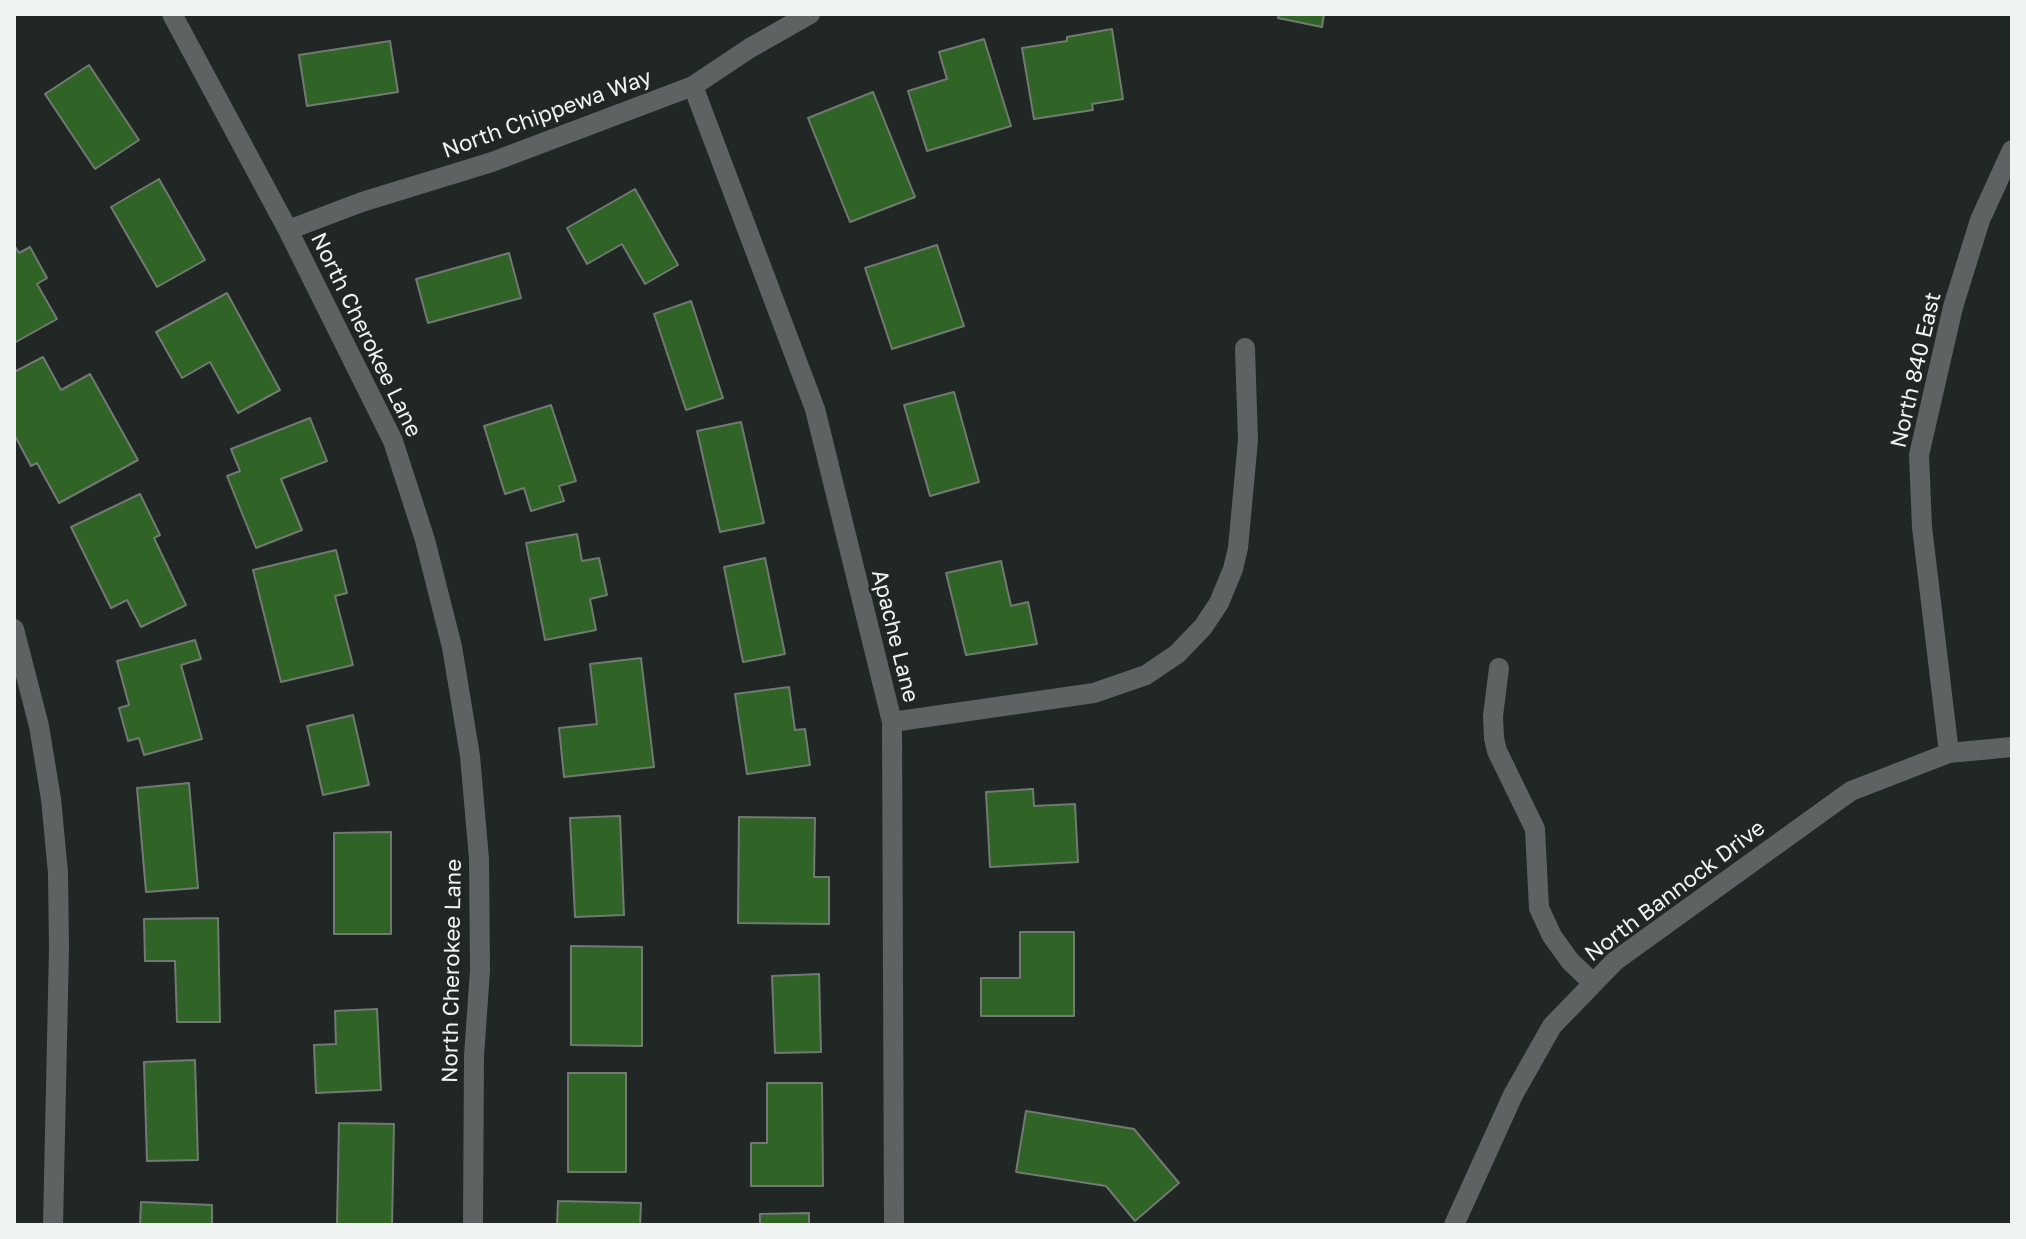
<!DOCTYPE html>
<style>
body{margin:0}
#map{position:relative;width:2026px;height:1239px;overflow:hidden;background:#202725;font-family:"Golos Text",sans-serif}
canvas{display:block}
.frame{position:absolute;inset:0;border:16px solid #eff4f2;pointer-events:none}
</style>
<div id="map">
<canvas width="2026" height="1239"></canvas>
<div class="frame"></div>
</div>
<script>
const context = document.querySelector('canvas').getContext('2d');
context.lineJoin = 'round';
function fill(path, color) {
  context.fillStyle = color;
  context.fill(path, 'evenodd');
}
function shape(rows) {
  const path = new Path2D();
  for (const r of rows) {
    path.moveTo(r[0], r[1]);
    for (let i = 2; i < r.length; i += 2) path.lineTo(r[i], r[i + 1]);
  }
  return path;
}
function trace(path, color, width, dash) {
  context.strokeStyle = color;
  context.lineWidth = width;
  context.lineCap = dash ? 'butt' : 'round';
  context.setLineDash(dash || []);
  context.stroke(path);
}
function label(font, color, halo, rows, align = 'center') {
  context.font = font + ' "Golos Text",sans-serif';
  context.lineWidth = 6;
  context.setLineDash([]);
  context.textBaseline = 'middle';
  context.strokeStyle = halo;
  context.fillStyle = color;
  for (const [text, x, y, turn = 0] of rows) {
    context.save();
    context.translate(x, y);
    context.rotate((+turn || 0) * Math.PI / 180);
    context.textAlign = isNaN(turn) ? turn : align;
    if (halo) context.strokeText(text, 0, 0);
    context.fillText(text, 0, 0);
    context.restore();
  }
}
const building = shape([
 [1279,14,1324,14,1322,27,1278,18,1279,14],
 [1112,29,1123,99,1092,104,1093,110,1034,119,1022,48,1067,41,1067,37,1112,29],
 [984,39,1011,126,927,151,908,91,947,79,939,52,984,39],
 [390,41,398,92,307,106,299,55,390,41],
 [89,65,139,140,95,169,45,94,89,65],
 [873,92,915,197,850,222,808,118,873,92],
 [159,179,205,260,157,287,111,207,159,179],
 [635,189,678,265,645,284,622,244,587,264,567,228,635,189],
 [14,245,19,253,30,247,47,278,37,284,57,319,14,343,14,245],
 [937,245,964,326,892,349,865,268,937,245],
 [509,253,521,298,428,323,416,279,509,253],
 [227,293,280,390,238,413,210,362,182,378,156,332,227,293],
 [691,301,723,398,686,410,654,314,691,301],
 [43,357,61,390,90,374,138,460,59,503,37,463,31,466,14,434,14,372,43,357],
 [954,392,979,482,930,496,904,405,954,392],
 [551,405,576,481,559,486,564,501,531,511,524,488,505,494,484,426,551,405],
 [310,418,327,461,281,479,302,530,256,548,227,476,240,471,231,449,310,418],
 [741,422,764,523,720,532,697,431,741,422],
 [140,494,160,535,154,538,186,605,141,627,127,600,111,608,71,527,140,494],
 [577,534,582,561,599,558,607,595,590,599,596,630,545,640,526,543,577,534],
 [336,550,347,593,335,596,353,665,281,682,253,570,336,550],
 [765,558,785,654,743,662,724,567,765,558],
 [1001,561,1011,606,1028,602,1037,644,966,655,946,573,1001,561],
 [195,640,201,659,181,665,202,739,144,755,139,738,128,741,119,708,129,705,117,661,195,640],
 [641,658,654,767,564,777,559,728,597,724,590,664,641,658],
 [789,687,795,730,805,729,810,765,747,774,735,694,789,687],
 [353,715,369,785,323,795,307,726,353,715],
 [189,783,198,888,146,892,137,788,189,783],
 [1033,789,1034,806,1075,804,1078,862,990,867,986,792,1033,789],
 [620,816,624,915,575,917,570,818,620,816],
 [739,817,815,818,814,877,829,877,829,924,738,923,739,817],
 [391,832,391,934,334,934,334,833,391,832],
 [218,918,220,1022,177,1022,175,961,145,961,144,919,218,918],
 [1020,932,1074,932,1074,1016,981,1016,981,978,1020,978,1020,932],
 [571,946,642,947,642,1046,571,1045,571,946],
 [819,974,821,1052,775,1053,772,976,819,974],
 [377,1009,381,1090,316,1093,314,1045,336,1044,335,1011,377,1009],
 [195,1060,198,1160,147,1161,144,1062,195,1060],
 [568,1073,626,1073,626,1172,568,1172,568,1073],
 [767,1083,822,1083,823,1186,751,1186,751,1143,767,1143,767,1083],
 [1026,1111,1134,1129,1179,1183,1135,1221,1106,1186,1016,1172,1026,1111],
 [339,1123,394,1124,392,1225,337,1225,339,1123],
 [558,1201,641,1203,640,1225,557,1225,558,1201],
 [141,1202,212,1205,212,1225,140,1225,141,1202],
 [809,1213,809,1225,760,1225,760,1214,809,1213]
]);
fill(building, '#2f6426');
trace(building, '#737972', 2);
trace(shape([
 [1499,668,1493,716,1494,738,1497,751,1535,829,1539,908,1552,936,1570,961,1593,983]
]), '#5e6263', 20);
trace(shape([
 [172,14,288,230,393,441,425,540,452,647,459,689,470,756,479,859,480,970,474,1056,473,1225],
 [693,86,815,409,892,722,894,1225],
 [288,230,362,202,492,162,693,86,750,48,810,14],
 [14,629,39,726,51,799,58,873,59,948,53,1225],
 [892,722,1094,693,1146,675,1177,654,1203,627,1219,603,1233,569,1238,548,1248,440,1245,348],
 [1949,753,1922,527,1919,455,1953,307,1980,220,2012,150]
]), '#5e6263', 20);
trace(shape([
 [1454,1225,1513,1095,1552,1026,1615,961,1851,791,1949,753,2012,747]
]), '#5e6263', 20);
label('22px', '#eff4f2', '#202725', [
 ["North Chippewa Way",547,114,-20],
 ["North Cherokee Lane",366,335,64],
 ["North 840 East",1916,370,-77],
 ["Apache Lane",895,636,76],
 ["North Bannock Drive",1675,891,-37],
 ["North Cherokee Lane",452,971,-89]
]);
</script>
